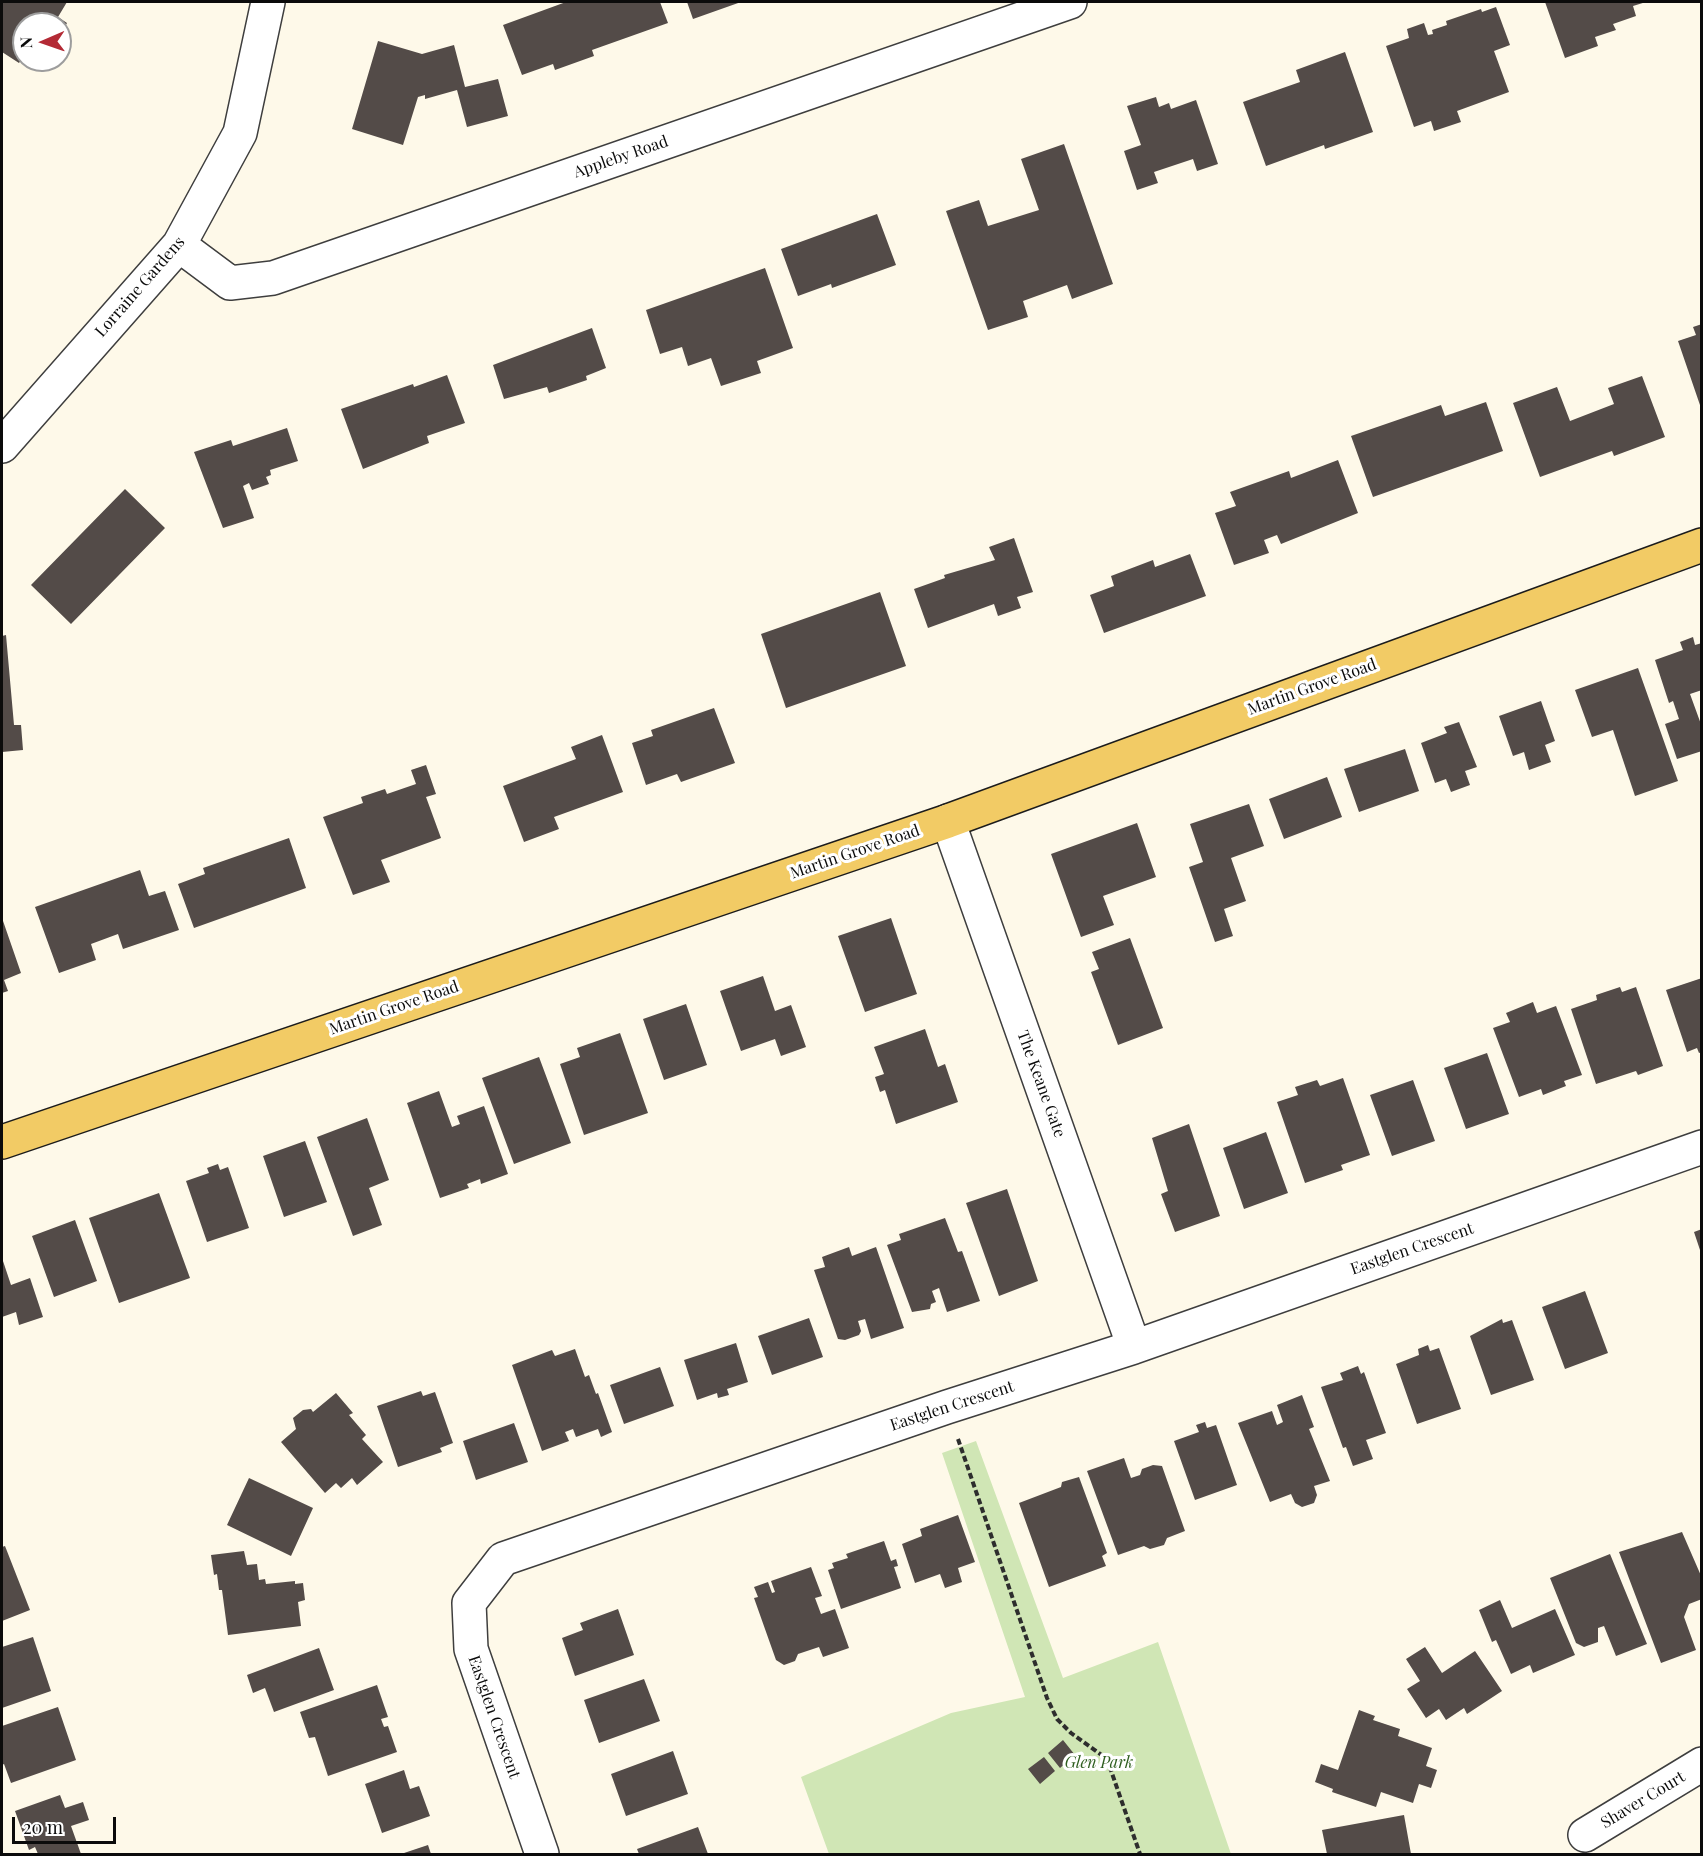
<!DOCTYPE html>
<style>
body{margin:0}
#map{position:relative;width:1703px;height:1856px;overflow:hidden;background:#fef9e9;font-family:"Playfair Display",serif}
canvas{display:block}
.frame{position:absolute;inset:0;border:3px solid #0b0b0b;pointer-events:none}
.north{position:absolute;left:12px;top:12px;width:60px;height:60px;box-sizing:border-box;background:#fff;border:2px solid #9d9d9d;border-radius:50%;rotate:268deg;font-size:16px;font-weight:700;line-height:24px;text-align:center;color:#0b0b0b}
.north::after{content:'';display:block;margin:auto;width:21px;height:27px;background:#b32a35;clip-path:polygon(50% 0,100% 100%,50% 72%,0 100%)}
.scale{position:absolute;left:12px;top:1817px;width:104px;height:27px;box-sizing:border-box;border:3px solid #0b0b0b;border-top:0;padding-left:8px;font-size:18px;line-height:21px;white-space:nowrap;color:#0b0b0b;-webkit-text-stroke:4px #fff;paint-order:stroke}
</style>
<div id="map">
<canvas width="1703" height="1856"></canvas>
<div class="frame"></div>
<div class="north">N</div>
<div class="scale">20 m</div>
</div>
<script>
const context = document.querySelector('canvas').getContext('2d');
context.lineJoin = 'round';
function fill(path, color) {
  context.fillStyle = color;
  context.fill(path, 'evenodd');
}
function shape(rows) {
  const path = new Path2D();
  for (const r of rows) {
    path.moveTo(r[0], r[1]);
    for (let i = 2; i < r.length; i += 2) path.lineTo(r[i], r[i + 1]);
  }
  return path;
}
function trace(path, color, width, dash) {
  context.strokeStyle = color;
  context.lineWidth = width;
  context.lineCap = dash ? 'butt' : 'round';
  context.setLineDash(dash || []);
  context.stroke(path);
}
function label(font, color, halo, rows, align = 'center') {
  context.font = font + ' "Playfair Display",serif';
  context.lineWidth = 6;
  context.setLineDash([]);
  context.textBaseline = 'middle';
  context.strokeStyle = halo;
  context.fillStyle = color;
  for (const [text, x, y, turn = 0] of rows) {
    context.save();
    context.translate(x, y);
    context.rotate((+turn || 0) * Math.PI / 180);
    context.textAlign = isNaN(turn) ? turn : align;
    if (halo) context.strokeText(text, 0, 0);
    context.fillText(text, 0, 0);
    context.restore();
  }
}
fill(shape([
 [976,1441,1063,1678,1158,1642,1231,1854,829,1854,801,1777,951,1713,1025,1697,942,1453]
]), '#d0e6b5');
fill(shape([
 [2,2,67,2,58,17,67,23,60,35,60,24,24,24,24,56,19,63,2,52],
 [566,2,660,2,668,23,592,50,594,56,555,70,553,64,522,75,503,25],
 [687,2,741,2,693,19],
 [1545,2,1646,2,1633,6,1636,16,1613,24,1616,30,1595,37,1598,46,1565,58],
 [1496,7,1510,45,1494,51,1509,92,1457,111,1461,122,1434,131,1431,121,1414,127,1386,46,1409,38,1407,29,1424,23,1428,35,1433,34,1432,30,1447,25,1446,21,1481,9,1482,12],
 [378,41,422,54,454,45,465,87,498,79,508,116,467,127,457,90,425,99,425,95,418,97,403,145,352,129],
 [1345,52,1373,132,1325,149,1324,145,1266,166,1243,102,1300,82,1296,70],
 [1156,97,1159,107,1169,103,1171,109,1196,100,1218,164,1197,171,1193,159,1154,172,1158,183,1137,190,1124,151,1141,145,1127,106],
 [1064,144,1113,284,1072,299,1067,285,1023,301,1028,317,988,330,946,211,979,200,988,226,1039,210,1021,159],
 [877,214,896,265,832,288,831,284,798,296,781,249],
 [765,268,793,348,757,361,761,373,721,386,711,358,688,366,682,347,660,354,646,310],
 [1702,324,1702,408,1701,408,1678,341,1696,335,1693,327],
 [592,328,606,368,586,376,587,380,549,393,547,387,504,399,493,365],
 [447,375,465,423,427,436,429,443,363,469,341,409,413,384,414,387],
 [1642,376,1665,437,1614,456,1612,451,1540,477,1513,403,1557,387,1570,421,1614,404,1608,388],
 [1486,402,1503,451,1373,497,1351,436,1441,405,1445,416],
 [287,428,298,461,270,470,271,475,266,477,269,484,252,490,249,483,243,486,254,518,223,528,194,452,231,440,233,446],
 [1338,460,1358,513,1281,544,1277,535,1264,540,1269,553,1234,565,1215,513,1236,506,1230,492,1289,471,1291,478],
 [125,489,165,528,71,624,31,585],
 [1014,538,1033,592,1017,597,1021,608,998,616,994,604,928,628,914,589,945,578,944,575,995,560,989,547],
 [1190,554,1206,596,1104,633,1090,595,1114,586,1111,576,1153,560,1155,567],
 [880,592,906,666,786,708,761,634],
 [6,635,14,725,21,725,23,750,2,752,2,636],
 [1693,637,1695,645,1702,643,1702,690,1690,694,1702,727,1702,751,1677,759,1665,724,1679,719,1673,701,1669,703,1655,660,1683,650,1680,642],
 [1638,668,1678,781,1635,796,1613,730,1592,737,1575,690],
 [1541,701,1555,741,1545,745,1551,762,1529,770,1524,752,1513,756,1499,716],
 [714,708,735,763,681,782,677,774,646,785,632,743,653,736,651,730],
 [1459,722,1477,767,1465,771,1470,785,1451,792,1446,779,1435,783,1421,743,1447,733,1444,727],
 [602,735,623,792,554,817,559,829,524,842,503,786,576,759,571,747],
 [1405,749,1419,791,1359,812,1344,769],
 [426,765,436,794,426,797,441,838,381,860,390,882,353,895,323,817,363,803,361,797,385,789,387,794,416,784,411,770],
 [1327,777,1342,817,1284,839,1269,799],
 [1249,804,1264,846,1231,858,1246,901,1224,909,1233,936,1215,942,1189,867,1203,862,1190,824],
 [1137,823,1156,877,1103,896,1114,925,1081,937,1051,854],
 [289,838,306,888,194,928,178,884,205,874,203,868],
 [140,870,149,896,165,891,179,930,123,949,118,934,91,944,96,960,59,973,35,907],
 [2,918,21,973,4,980,8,991,2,993],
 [891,918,917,994,865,1012,838,936],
 [1130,938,1163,1028,1118,1045,1091,972,1099,969,1092,952],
 [763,976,775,1011,791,1005,806,1047,781,1056,775,1039,741,1051,720,991],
 [1702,978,1702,1052,1699,1053,1697,1048,1687,1052,1666,990],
 [1620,987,1622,992,1636,987,1663,1066,1638,1075,1636,1071,1596,1084,1571,1009,1597,1000,1596,995],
 [1533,1002,1537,1013,1556,1006,1582,1075,1564,1081,1566,1086,1543,1095,1541,1089,1519,1097,1493,1028,1510,1022,1506,1013],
 [686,1004,707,1065,664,1080,643,1019],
 [925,1029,938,1067,945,1064,958,1102,896,1124,885,1090,880,1092,875,1077,884,1074,874,1047],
 [620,1033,648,1113,584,1135,560,1064,580,1057,577,1048],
 [1487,1053,1509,1114,1466,1129,1444,1068],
 [539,1057,571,1143,514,1164,482,1078],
 [1343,1078,1370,1155,1341,1165,1343,1170,1305,1183,1277,1102,1298,1095,1295,1087,1317,1080,1320,1086],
 [1413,1080,1435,1141,1392,1156,1370,1095],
 [439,1091,452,1127,460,1124,457,1116,484,1106,508,1174,481,1184,480,1179,467,1184,469,1188,440,1198,407,1103],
 [367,1118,389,1180,369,1188,382,1225,353,1236,317,1137],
 [1189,1124,1220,1216,1175,1232,1161,1194,1168,1191,1152,1138],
 [1266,1132,1288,1193,1244,1209,1223,1148],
 [305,1141,327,1202,284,1217,263,1156],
 [218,1164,220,1170,228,1167,249,1228,207,1242,186,1181,209,1173,207,1168],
 [1007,1189,1038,1281,999,1296,966,1203],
 [159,1193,190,1278,119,1303,89,1218],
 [945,1218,958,1252,962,1251,980,1301,947,1312,939,1288,932,1291,936,1302,931,1304,930,1309,912,1312,887,1245,901,1240,899,1234],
 [75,1220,97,1281,54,1297,32,1236],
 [1702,1229,1702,1253,1701,1253,1694,1232],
 [849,1247,852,1256,876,1247,904,1328,871,1339,865,1319,858,1321,861,1331,859,1335,845,1340,838,1339,814,1270,825,1267,822,1257],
 [2,1258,11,1285,30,1278,43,1317,19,1325,16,1312,2,1317],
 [1585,1291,1608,1353,1565,1369,1542,1307],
 [809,1318,823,1357,772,1375,758,1336],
 [1502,1319,1503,1323,1512,1320,1534,1380,1491,1395,1470,1336],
 [736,1343,748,1382,727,1389,729,1395,718,1398,717,1393,697,1400,684,1360],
 [1428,1345,1430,1351,1439,1348,1461,1409,1417,1424,1396,1364,1419,1355,1418,1349],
 [575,1349,585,1377,589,1375,596,1394,598,1393,612,1432,601,1437,598,1429,576,1437,573,1429,565,1432,569,1441,542,1451,512,1365,552,1350,555,1356],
 [1358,1366,1361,1374,1364,1372,1386,1433,1366,1440,1373,1459,1353,1466,1346,1447,1343,1448,1321,1387,1343,1380,1340,1373],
 [660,1367,674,1406,624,1424,610,1385],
 [421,1391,423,1396,435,1392,453,1443,440,1448,442,1452,398,1467,377,1406],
 [336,1393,353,1413,349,1415,366,1435,362,1439,383,1462,357,1485,352,1478,341,1488,336,1483,325,1493,281,1442,296,1429,293,1418,303,1410,311,1409,313,1412],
 [1302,1395,1314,1427,1309,1429,1330,1481,1314,1486,1317,1495,1314,1503,1302,1507,1295,1503,1291,1494,1270,1502,1238,1423,1272,1411,1277,1425,1283,1422,1277,1405],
 [1205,1422,1207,1428,1216,1425,1237,1485,1195,1500,1174,1441,1199,1432,1196,1425],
 [514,1423,528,1462,476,1480,463,1441],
 [1124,1458,1131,1478,1140,1475,1142,1469,1153,1465,1162,1466,1185,1531,1167,1538,1164,1545,1150,1549,1144,1546,1118,1555,1087,1471],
 [1079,1477,1107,1553,1102,1556,1106,1566,1049,1587,1019,1503,1061,1487,1062,1482],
 [249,1478,313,1508,291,1556,227,1525],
 [958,1515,975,1562,958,1568,962,1582,945,1588,940,1574,915,1583,902,1544,922,1536,920,1529],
 [1682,1532,1702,1578,1702,1599,1689,1604,1684,1617,1696,1650,1661,1663,1619,1552],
 [884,1541,891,1561,896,1559,898,1566,894,1567,901,1588,841,1609,828,1570,834,1568,832,1563,848,1558,846,1554],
 [5,1546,30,1610,2,1621,2,1547],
 [244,1551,247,1565,257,1564,259,1580,265,1579,266,1584,295,1581,295,1584,303,1583,305,1600,298,1602,301,1626,228,1635,222,1590,219,1590,217,1574,214,1575,211,1555],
 [1610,1554,1647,1644,1616,1656,1604,1626,1598,1628,1598,1642,1584,1647,1576,1643,1550,1578],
 [811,1567,822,1596,815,1598,821,1614,835,1609,849,1648,823,1657,819,1647,798,1654,795,1661,784,1665,776,1660,754,1598,758,1597,754,1587,768,1582,772,1593,775,1592,771,1581],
 [1500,1600,1512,1628,1555,1609,1575,1655,1533,1673,1530,1665,1511,1674,1496,1640,1492,1642,1479,1610],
 [618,1609,634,1655,575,1676,562,1638,583,1630,580,1623],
 [33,1637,51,1691,2,1708,2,1647],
 [1425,1647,1442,1673,1475,1651,1502,1691,1467,1714,1464,1708,1446,1720,1439,1709,1426,1718,1407,1689,1420,1681,1406,1659],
 [319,1648,334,1690,274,1712,265,1688,253,1693,247,1675],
 [644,1679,660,1721,599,1743,584,1700],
 [377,1685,388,1717,381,1719,384,1727,388,1726,397,1752,328,1776,315,1737,309,1738,300,1712],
 [58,1707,76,1760,11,1783,4,1764,2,1765,2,1726],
 [1359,1710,1375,1716,1373,1720,1400,1729,1398,1736,1432,1748,1426,1766,1437,1770,1431,1788,1419,1784,1413,1803,1381,1792,1376,1807,1332,1792,1333,1789,1315,1782,1321,1764,1338,1770],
 [1063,1740,1075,1755,1060,1768,1048,1753],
 [673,1751,688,1794,626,1816,611,1774],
 [1044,1757,1055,1771,1040,1784,1028,1769],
 [404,1770,410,1789,419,1786,430,1816,382,1833,365,1784],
 [60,1795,65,1808,83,1802,89,1820,71,1826,81,1854,38,1854,35,1847,29,1850,15,1811],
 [1404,1815,1411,1854,1327,1854,1322,1830],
 [698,1827,708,1854,639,1854,637,1849],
 [428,1845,431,1854,401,1854]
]), '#534b48');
const minor = shape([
 [179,245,230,283,273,278,1070,2],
 [2,446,179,245,240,133,268,2],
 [948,821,1134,1347],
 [1585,1835,1702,1764],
 [542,1854,471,1649,469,1603,503,1559,947,1407,1134,1347,1702,1147]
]);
const major = shape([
 [2,1142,948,821,1702,545]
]);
trace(minor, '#3e3e3e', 36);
trace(major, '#1c1c1c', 36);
trace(shape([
 [958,1439,1047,1698,1057,1719,1071,1733,1107,1759,1140,1854]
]), '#2d2d2d', 4, [6, 3]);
trace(minor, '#fff', 33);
trace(major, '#f2cb65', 33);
label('16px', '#0b0b0b', '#fff', [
 ["Appleby Road",621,157,-19],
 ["Lorraine Gardens",140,287,-49],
 ["Martin Grove Road",1312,687,-20],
 ["Martin Grove Road",855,852,-19],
 ["Martin Grove Road",394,1008,-19],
 ["The Keane Gate",1041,1084,70],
 ["Eastglen Crescent",1412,1249,-19],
 ["Eastglen Crescent",952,1406,-18],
 ["Eastglen Crescent",494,1717,71],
 ["Shaver Court",1643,1800,-31]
]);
label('italic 16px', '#2e5e1f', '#fff', [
 ["Glen Park",1099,1763]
]);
</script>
